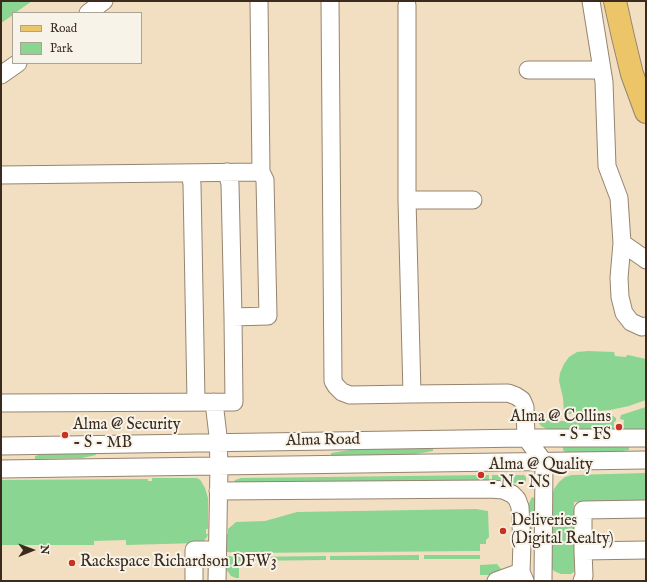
<!DOCTYPE html>
<style>
body{margin:0}
#map{position:relative;width:647px;height:582px;overflow:hidden;background:#f2dfc1;font-family:"IM FELL English",serif}
canvas{display:block}
.frame{position:absolute;inset:0;border:2px solid #3b2a1e;pointer-events:none}
.legend{position:absolute;left:12px;top:12px;width:130px;height:52px;box-sizing:border-box;background:#f7f3e8;border:1px solid #aca397;margin:0;padding:5px 7px;list-style:none;font-size:12px;color:#3b2a1e}
.legend li{display:flex;align-items:center;gap:8px;height:20px}
.legend b{width:20px;border:1px solid #aca397}
.north{position:absolute;left:12px;top:530px;width:40px;height:40px;-webkit-text-stroke:3px #f7f3e8;paint-order:stroke;rotate:89deg;font-size:11px;font-weight:700;line-height:16px;text-align:center;color:#3b2a1e}
.north::after{content:'';display:block;margin:auto;width:14px;height:18px;background:#3b2a1e;clip-path:polygon(50% 0,100% 100%,50% 72%,0 100%)}
</style>
<div id="map">
<canvas width="647" height="582"></canvas>
<div class="frame"></div>
<ul class="legend">
<li><b style="height:5px;background:#edc569"></b>Road</li>
<li><b style="height:11px;background:#8ad591"></b>Park</li>
</ul>
<div class="north">N</div>
</div>
<script>
const context = document.querySelector('canvas').getContext('2d');
context.lineJoin = 'round';
function fill(path, color) {
  context.fillStyle = color;
  context.fill(path, 'evenodd');
}
function shape(rows) {
  const path = new Path2D();
  for (const r of rows) {
    path.moveTo(r[0], r[1]);
    for (let i = 2; i < r.length; i += 2) path.lineTo(r[i], r[i + 1]);
  }
  return path;
}
function trace(path, color, width, dash) {
  context.strokeStyle = color;
  context.lineWidth = width;
  context.lineCap = dash ? 'butt' : 'round';
  context.setLineDash(dash || []);
  context.stroke(path);
}
function label(font, color, halo, rows, align = 'center') {
  context.font = font + ' "IM FELL English",serif';
  context.lineWidth = 4;
  context.setLineDash([]);
  context.textBaseline = 'middle';
  context.strokeStyle = halo;
  context.fillStyle = color;
  for (const [text, x, y, turn = 0] of rows) {
    context.save();
    context.translate(x, y);
    context.rotate((+turn || 0) * Math.PI / 180);
    context.textAlign = isNaN(turn) ? turn : align;
    if (halo) context.strokeText(text, 0, 0);
    context.fillText(text, 0, 0);
    context.restore();
  }
}
fill(shape([
 [1,1,32,1,15,13,13,13,13,15,1,23],
 [588,351,614,352,615,356,626,357,627,355,628,355,646,359,646,400,629,406,610,410,599,411,598,410,597,408,586,409,587,411,585,413,567,414,565,413,564,412,563,398,559,381,560,373,564,364,569,357,577,352],
 [646,407,646,429,623,430,624,420,620,419,621,415],
 [613,416,616,418,616,421,614,422,614,430,551,430,547,429,541,426,536,419,556,421,567,421],
 [563,445,629,445,629,450,609,453,566,453,563,450],
 [433,447,433,451,410,455,331,457,331,453,362,448],
 [96,451,96,455,82,458,35,459,35,456,42,454],
 [646,473,646,500,574,502,574,572,571,574,561,574,554,571,550,567,552,544,555,544,555,539,551,539,552,497,554,489,559,482,565,477,572,475],
 [489,475,489,482,234,483,235,480,241,478],
 [492,475,524,475,526,477,526,481,524,483,493,483,492,482],
 [152,478,196,478,199,479,201,481,205,488,208,498,208,529,206,529,206,534,208,534,207,537,203,542,200,543,126,545,126,540,94,541,94,545,1,545,1,480,148,479,148,481,152,481],
 [532,497,535,498,537,500,539,522,532,522,532,534,531,540,529,539,528,506,531,499],
 [476,509,488,511,489,537,486,540,486,544,480,544,480,551,244,553,226,552,225,534,228,534,228,529,236,522,265,521,297,512],
 [419,555,419,560,330,560,330,556],
 [424,555,480,555,480,559,424,559],
 [226,556,244,557,326,556,326,560,239,561,239,563,235,563,235,567,239,567,239,578,236,578,231,576,226,569],
 [497,564,501,569,498,572,489,575,480,575,480,565]
]), '#8ad591');
const minor = shape([
 [330,1,333,381,336,386,342,392,350,395,412,394],
 [591,1,604,82,607,166,619,198,622,243,619,278,620,297,624,313,631,322,642,327,646,326],
 [407,5,407,200,412,394,508,393,516,396,522,400,525,407,526,438,544,462,543,581],
 [88,13,104,1],
 [528,70,602,70],
 [1,75,18,63],
 [227,172,230,184,233,317],
 [190,173,192,184,196,401],
 [1,175,261,172],
 [407,200,473,200],
 [622,243,645,259,646,260],
 [214,402,218,436,219,466,217,581],
 [1,403,234,402,233,317,268,316,265,180,261,172,259,1],
 [1,446,526,438,646,438],
 [1,469,646,460],
 [218,491,490,489,503,490,512,494,517,499,520,507,522,543,521,572,525,581],
 [583,551,583,510,646,509],
 [194,581,194,550,217,550],
 [496,581,521,572],
 [582,581,584,576,583,551,646,550]
]);
const major = shape([
 [615,1,623,37,632,74,646,112]
]);
trace(minor, '#968470', 19);
trace(major, '#968470', 24);
trace(minor, '#fff', 17);
trace(major, '#edc569', 22);
for (const [x, y, r, color] of [
 [619,427,4,"#c8321e"],
 [65,435,4,"#c8321e"],
 [481,475,4,"#c8321e"],
 [503,531,4,"#c8321e"],
 [72,563,4,"#c8321e"]
]) {
  const dot = new Path2D();
  dot.arc(x, y, r, 0, 2 * Math.PI);
  context.fillStyle = color;
  context.fill(dot);
  trace(dot, '#f7f3e8', 1.5);
}
label('16px', '#3b2a1e', '#f7f3e8', [
 ["Alma @ Collins",611,418,"right"],
 ["- S - FS",611,436,"right"],
 ["Alma @ Security",73,426],
 ["- S - MB",73,444],
 ["Alma @ Quality",489,466],
 ["- N - NS",489,484],
 ["Deliveries",511,522],
 ["(Digital Realty)",511,540],
 ["Rackspace Richardson DFW3",80,563]
], 'left');
label('16px', '#3b2a1e', '#f7f3e8', [
 ["Alma Road",323,441,-1]
]);
</script>
